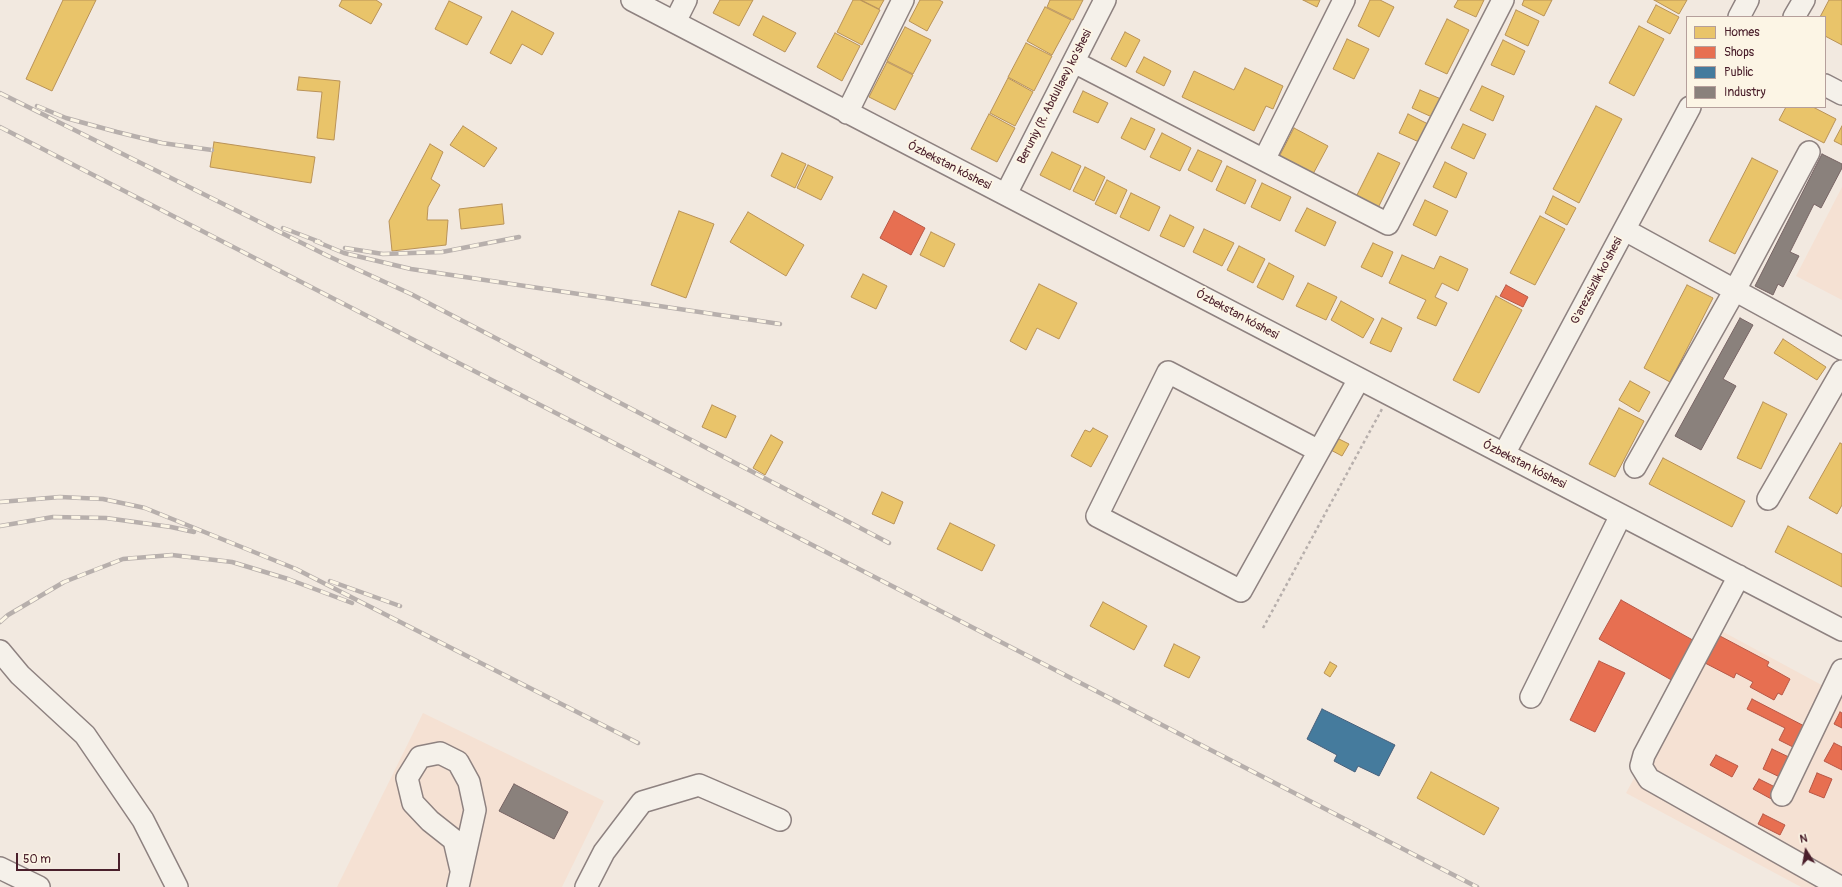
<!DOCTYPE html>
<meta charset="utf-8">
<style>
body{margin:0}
#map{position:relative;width:1842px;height:887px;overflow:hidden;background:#f2e9e0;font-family:Pangolin,sans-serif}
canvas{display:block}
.legend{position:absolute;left:1686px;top:16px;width:140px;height:92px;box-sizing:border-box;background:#fcf5e5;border:1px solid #b59f9b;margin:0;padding:5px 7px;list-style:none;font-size:12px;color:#4a1f2b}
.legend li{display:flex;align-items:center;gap:8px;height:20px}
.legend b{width:20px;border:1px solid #b59f9b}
.north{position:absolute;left:1786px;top:831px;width:40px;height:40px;-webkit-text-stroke:3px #fcf5e5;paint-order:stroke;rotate:349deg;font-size:11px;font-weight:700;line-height:16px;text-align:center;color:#4a1f2b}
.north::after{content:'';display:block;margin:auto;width:14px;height:18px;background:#4a1f2b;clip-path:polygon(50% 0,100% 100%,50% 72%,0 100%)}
.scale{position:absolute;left:16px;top:853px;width:104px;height:18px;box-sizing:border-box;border:2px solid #4a1f2b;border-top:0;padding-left:5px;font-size:12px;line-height:14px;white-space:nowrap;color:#4a1f2b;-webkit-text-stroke:3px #fcf5e5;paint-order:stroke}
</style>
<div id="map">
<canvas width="1842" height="887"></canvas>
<ul class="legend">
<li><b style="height:11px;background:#e9c46a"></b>Homes</li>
<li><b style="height:11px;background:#e76f51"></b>Shops</li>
<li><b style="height:11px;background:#457b9d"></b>Public</li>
<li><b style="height:11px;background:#8a817c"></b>Industry</li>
</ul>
<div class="north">N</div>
<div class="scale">50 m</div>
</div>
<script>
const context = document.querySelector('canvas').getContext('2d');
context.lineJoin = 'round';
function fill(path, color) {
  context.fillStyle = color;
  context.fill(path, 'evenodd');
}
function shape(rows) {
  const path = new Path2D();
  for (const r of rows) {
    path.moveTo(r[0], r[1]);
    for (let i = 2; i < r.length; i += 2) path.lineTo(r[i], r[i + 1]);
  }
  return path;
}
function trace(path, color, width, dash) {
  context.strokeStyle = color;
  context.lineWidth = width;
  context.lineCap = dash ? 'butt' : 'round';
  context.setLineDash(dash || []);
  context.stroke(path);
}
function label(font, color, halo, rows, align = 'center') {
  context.font = font + ' Pangolin,sans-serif';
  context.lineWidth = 4;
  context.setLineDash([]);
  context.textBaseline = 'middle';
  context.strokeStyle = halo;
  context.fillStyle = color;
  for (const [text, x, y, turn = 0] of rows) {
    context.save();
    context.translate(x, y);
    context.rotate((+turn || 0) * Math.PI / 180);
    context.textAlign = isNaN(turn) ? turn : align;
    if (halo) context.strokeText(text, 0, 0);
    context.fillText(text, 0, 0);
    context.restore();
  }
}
fill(shape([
 [1842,187,1842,300,1796,276],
 [1716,628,1842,696,1842,887,1801,887,1626,793],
 [423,713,604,801,562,887,337,887]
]), '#f5e1d3');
const homes = shape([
 [63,0,96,0,52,91,26,79,63,0],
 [342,0,376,0,382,4,371,24,339,6,342,0],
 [720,0,753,0,739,26,713,13,720,0],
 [853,0,860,0,880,10,862,45,837,32,853,0],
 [861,0,884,0,879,9,861,0],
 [920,0,939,0,943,2,927,31,909,21,920,0],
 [1050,0,1083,0,1073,20,1047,7,1050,0],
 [1303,0,1320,0,1317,7,1303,0],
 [1370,0,1380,0,1394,7,1379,37,1358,26,1370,0],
 [1458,0,1484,0,1476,17,1454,7,1458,0],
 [1524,0,1552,0,1544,16,1522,5,1524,0],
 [1654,0,1687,0,1679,14,1654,0],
 [1829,0,1842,0,1842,45,1825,36,1825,17,1820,17,1829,0],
 [449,1,482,17,467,45,435,29,449,1],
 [1656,5,1679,17,1670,34,1647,22,1656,5],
 [1045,7,1071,20,1052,55,1027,41,1045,7],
 [1516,10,1539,21,1528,46,1505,35,1516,10],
 [512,11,554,33,542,55,522,44,511,64,490,53,512,11],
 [763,16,796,33,785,52,753,35,763,16],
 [1447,19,1469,30,1447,74,1425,64,1447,19],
 [1639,26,1664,39,1634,96,1609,83,1639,26],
 [905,27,931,40,913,74,887,61,905,27],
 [1125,32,1140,40,1126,67,1111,59,1125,32],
 [835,33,860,46,842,81,817,67,835,33],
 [1347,39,1369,49,1354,79,1333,69,1347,39],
 [1503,40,1525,51,1514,75,1491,65,1503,40],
 [1026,43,1052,56,1034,91,1008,77,1026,43],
 [1144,57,1171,71,1164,86,1136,72,1144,57],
 [887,62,913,75,895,110,869,97,887,62],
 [1245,68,1283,86,1273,109,1266,106,1254,131,1182,97,1194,71,1234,90,1245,68],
 [299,77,340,81,334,140,317,138,322,92,297,90,299,77],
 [1008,78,1033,92,1015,126,990,113,1008,78],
 [1482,86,1504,96,1493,121,1470,110,1482,86],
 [1420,90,1441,99,1432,117,1412,108,1420,90],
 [1083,91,1108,103,1098,123,1073,112,1083,91],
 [1596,106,1622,119,1579,203,1553,189,1596,106],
 [1786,107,1813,107,1836,119,1824,143,1779,120,1786,107],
 [989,114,1015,128,997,162,971,149,989,114],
 [1408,114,1428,124,1419,142,1399,133,1408,114],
 [1131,118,1155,129,1145,150,1121,138,1131,118],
 [1463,124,1486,134,1474,159,1451,148,1463,124],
 [463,126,497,148,484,167,450,145,463,126],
 [1842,126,1842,145,1834,141,1842,126],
 [1294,128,1328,146,1313,174,1279,157,1294,128],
 [1162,133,1191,148,1180,171,1150,157,1162,133],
 [214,142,315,157,311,183,210,167,214,142],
 [430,144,443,152,431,179,440,185,428,207,427,220,448,220,446,245,392,251,389,221,430,144],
 [1198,150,1222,161,1212,182,1188,170,1198,150],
 [1052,152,1081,166,1070,190,1040,175,1052,152],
 [782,153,806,164,795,188,771,176,782,153],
 [1378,153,1400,163,1378,208,1356,197,1378,153],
 [1752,158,1778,171,1735,254,1709,241,1752,158],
 [1445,162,1467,173,1456,198,1433,187,1445,162],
 [808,165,833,177,821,200,797,188,808,165],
 [1227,166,1256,180,1245,204,1216,190,1227,166],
 [1085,167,1105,177,1094,201,1073,191,1085,167],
 [1107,180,1127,190,1116,214,1095,204,1107,180],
 [1262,183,1291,197,1280,221,1251,207,1262,183],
 [1131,193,1160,207,1149,231,1120,217,1131,193],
 [1553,196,1576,208,1567,225,1545,213,1553,196],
 [1425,200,1448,211,1436,236,1413,225,1425,200],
 [502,204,504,224,461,229,459,209,502,204],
 [1307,208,1336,222,1325,246,1295,231,1307,208],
 [679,211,714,224,686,298,651,285,679,211],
 [748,212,804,245,786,276,730,242,748,212],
 [1170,215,1194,227,1184,247,1160,236,1170,215],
 [1540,216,1565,229,1535,285,1510,273,1540,216],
 [1204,229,1234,243,1222,266,1193,252,1204,229],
 [931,232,955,244,944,267,920,255,931,232],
 [1373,243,1393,252,1382,277,1361,267,1373,243],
 [1239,246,1265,259,1253,283,1227,270,1239,246],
 [1402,255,1434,269,1440,256,1468,269,1458,291,1442,283,1435,297,1447,303,1436,326,1417,318,1426,300,1389,283,1402,255],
 [1269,263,1294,276,1283,300,1257,287,1269,263],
 [863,274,887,286,876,309,851,297,863,274],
 [1308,283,1337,297,1326,320,1296,306,1308,283],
 [1039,284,1077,303,1059,339,1037,328,1026,350,1010,341,1039,284],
 [1687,285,1713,298,1670,382,1644,368,1687,285],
 [1496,296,1522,310,1479,393,1453,380,1496,296],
 [1341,301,1374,319,1363,338,1331,320,1341,301],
 [1382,318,1402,328,1391,352,1370,343,1382,318],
 [1783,339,1826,367,1817,380,1774,353,1783,339],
 [1630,381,1650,392,1639,412,1619,400,1630,381],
 [1763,402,1787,414,1761,469,1737,458,1763,402],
 [712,405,736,416,726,438,702,427,712,405],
 [1619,408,1644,421,1615,477,1589,464,1619,408],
 [1093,428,1108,436,1091,467,1071,456,1085,430,1090,432,1093,428],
 [771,435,783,442,765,475,753,468,771,435],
 [1335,437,1349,444,1342,456,1329,449,1335,437],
 [1840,443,1842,444,1842,505,1837,514,1809,498,1840,443],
 [1663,458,1745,501,1732,527,1649,484,1663,458],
 [882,492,903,502,894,524,872,514,882,492],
 [950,523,995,545,982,571,937,549,950,523],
 [1788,526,1842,554,1842,587,1775,552,1788,526],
 [1103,602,1147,626,1134,650,1090,626,1103,602],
 [1174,644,1200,657,1189,678,1164,666,1174,644],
 [1330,662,1337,666,1330,677,1324,673,1330,662],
 [1431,772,1499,808,1484,835,1417,798,1431,772]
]);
fill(homes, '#e9c46a');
trace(homes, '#b99257', 1);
const shops = shape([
 [894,211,925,228,911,255,880,238,894,211],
 [1506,285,1528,297,1523,307,1500,296,1506,285],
 [1621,600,1698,643,1675,682,1599,639,1621,600],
 [1720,636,1769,662,1767,666,1790,679,1782,695,1778,693,1774,700,1750,687,1753,682,1736,673,1734,678,1705,663,1720,636],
 [1599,661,1625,673,1595,732,1570,720,1599,661],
 [1752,699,1810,729,1799,750,1779,740,1785,728,1747,709,1752,699],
 [1840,712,1842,713,1842,728,1834,724,1840,712],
 [1834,743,1842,747,1842,770,1824,761,1834,743],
 [1772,749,1795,760,1786,780,1763,769,1772,749],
 [1716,755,1738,766,1732,777,1710,765,1716,755],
 [1817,773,1832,779,1824,798,1809,792,1817,773],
 [1759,779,1781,790,1775,801,1753,789,1759,779],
 [1763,814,1785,825,1780,835,1758,824,1763,814]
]);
fill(shops, '#e76f51');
trace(shops, '#b85746', 1);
const public = shape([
 [1322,709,1395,745,1379,776,1358,766,1355,772,1334,761,1337,755,1307,739,1322,709]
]);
fill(public, '#457b9d');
trace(public, '#465f7b', 1);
const industry = shape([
 [1822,154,1842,164,1842,168,1821,208,1814,204,1790,252,1799,256,1783,287,1778,284,1773,295,1755,286,1822,154],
 [1740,318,1753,325,1723,379,1736,386,1701,450,1675,436,1740,318],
 [514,784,568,812,554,839,499,811,514,784]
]);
fill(industry, '#8a817c');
trace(industry, '#776464', 1);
const minor = shape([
 [632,0,1842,630],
 [1739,17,1748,0],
 [1794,17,1804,0],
 [675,22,686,0],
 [1074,62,1388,224,1503,0],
 [1825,85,1842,94],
 [847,113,903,0],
 [1264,160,1344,0],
 [1006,194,1105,0],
 [1625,230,1842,349],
 [1319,451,1168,372,1097,516,1241,591,1359,379],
 [1504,454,1690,107],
 [1635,467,1735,290,1809,152],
 [1768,499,1842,371],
 [1739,576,1644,755,1641,766,1649,779,1840,887],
 [0,651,20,675,85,735,143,820,177,887],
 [1531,697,1621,515],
 [1782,795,1842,670],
 [0,868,39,887],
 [458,887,475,810,469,782,458,762,440,753,420,757,407,778,413,803,430,821,454,840,461,870],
 [586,887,604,852,642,802,699,785,780,820]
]);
trace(minor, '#8e8280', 24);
trace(shape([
 [1263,628,1382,409]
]), '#b7afac', 2.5, [3, 3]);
trace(minor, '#f5f1ea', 21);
const rail = shape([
 [0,93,328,256,411,294,889,543],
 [37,106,66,118,117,132,162,143,212,150],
 [0,127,1477,887],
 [283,228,320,242],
 [315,241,344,253,411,269,780,324],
 [345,248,383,254,442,252,519,237],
 [0,502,60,497,103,499,145,508,296,569,638,743],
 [0,526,53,517,106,518,171,527,194,532],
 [330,581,400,606],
 [0,622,8,615,64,582,123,559,172,555,232,562,288,579,352,603]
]);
trace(rail, '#b7afac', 4.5);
trace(rail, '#fcf5e5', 3, [9]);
label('12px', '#4a1f2b', '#fcf5e5', [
 ["Beruniy (R. Abdullaev) ko'shesi",1055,97,-63],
 ["Ózbekstan kóshesi",949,166,27],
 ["G'arezsizlik ko'shesi",1597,281,-62],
 ["Ózbekstan kóshesi",1237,315,28],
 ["Ózbekstan kóshesi",1524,465,27]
]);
</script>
